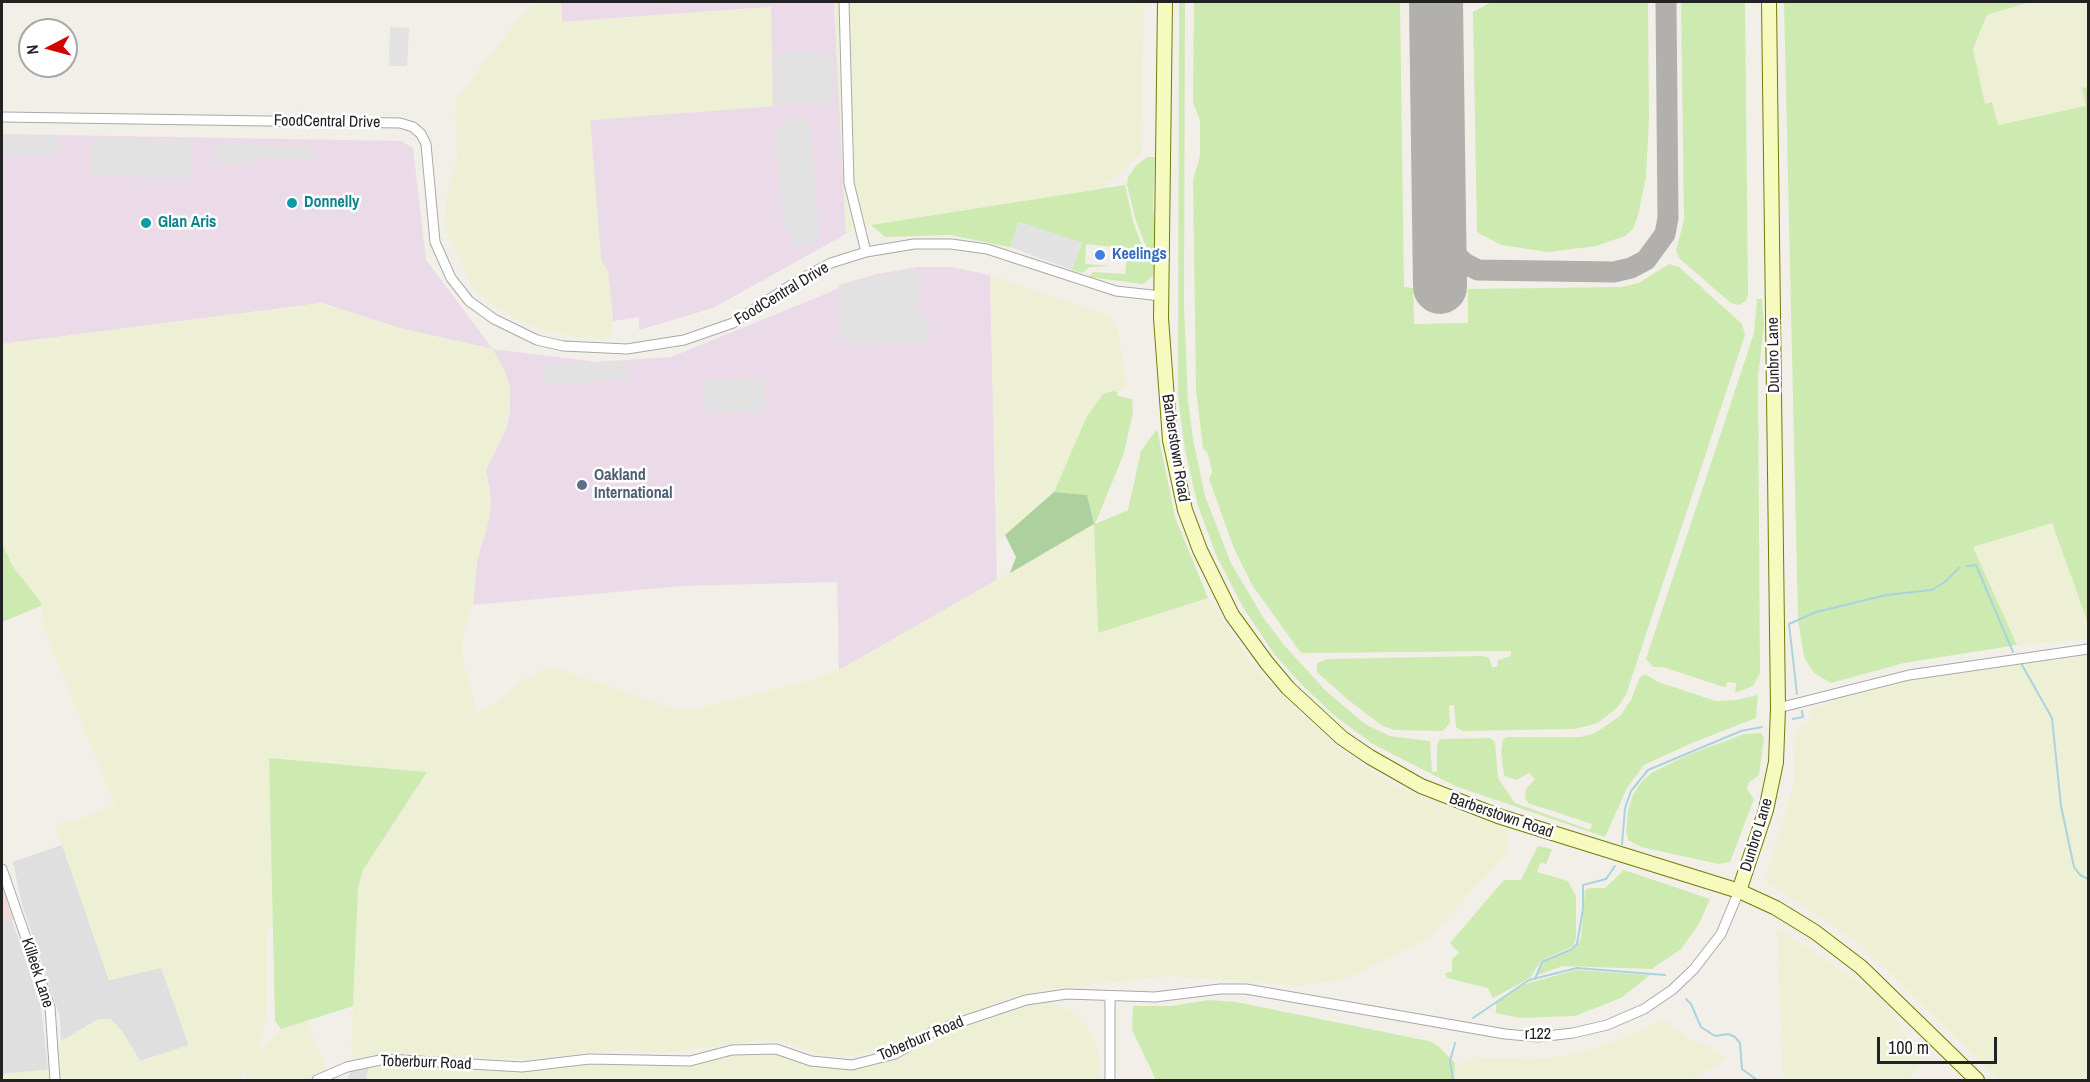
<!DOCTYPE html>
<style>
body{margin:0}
#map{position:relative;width:2090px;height:1082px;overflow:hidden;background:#f2efe9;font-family:"Archivo Narrow",sans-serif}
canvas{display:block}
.frame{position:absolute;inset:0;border:3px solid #222;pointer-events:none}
.north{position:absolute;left:18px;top:18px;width:60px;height:60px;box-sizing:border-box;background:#fff;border:2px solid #a7a7a7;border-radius:50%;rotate:264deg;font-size:16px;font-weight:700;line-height:24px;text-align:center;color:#222}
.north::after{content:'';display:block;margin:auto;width:21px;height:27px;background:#d40000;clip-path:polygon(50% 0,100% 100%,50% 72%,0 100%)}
.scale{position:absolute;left:1877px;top:1037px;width:120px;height:27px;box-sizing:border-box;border:3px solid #222;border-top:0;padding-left:8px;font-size:18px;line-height:21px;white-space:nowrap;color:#222;-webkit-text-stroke:4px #fff;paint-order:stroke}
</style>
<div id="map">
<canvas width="2090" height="1082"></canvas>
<div class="frame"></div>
<div class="north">N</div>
<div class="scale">100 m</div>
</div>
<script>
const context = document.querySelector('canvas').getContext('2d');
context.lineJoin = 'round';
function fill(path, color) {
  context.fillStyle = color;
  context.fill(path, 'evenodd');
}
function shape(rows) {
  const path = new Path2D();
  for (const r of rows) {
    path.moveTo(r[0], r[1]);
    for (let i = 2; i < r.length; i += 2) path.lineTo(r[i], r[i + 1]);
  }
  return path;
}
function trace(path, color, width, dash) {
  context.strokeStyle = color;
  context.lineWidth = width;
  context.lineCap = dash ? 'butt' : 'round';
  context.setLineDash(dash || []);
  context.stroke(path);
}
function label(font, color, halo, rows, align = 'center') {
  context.font = font + ' "Archivo Narrow",sans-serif';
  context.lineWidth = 5;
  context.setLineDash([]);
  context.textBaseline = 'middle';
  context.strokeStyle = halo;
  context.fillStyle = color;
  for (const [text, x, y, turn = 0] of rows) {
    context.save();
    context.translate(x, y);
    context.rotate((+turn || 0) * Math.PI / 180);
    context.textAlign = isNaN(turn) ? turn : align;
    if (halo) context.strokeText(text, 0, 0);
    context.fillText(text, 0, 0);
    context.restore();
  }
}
fill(shape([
 [62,845,109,980,161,967,189,1046,140,1061,122,1031,99,1019,61,1041,60,1017,22,904,13,862],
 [2,919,12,920,41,1006,48,1070,2,1074],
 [369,1066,366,1080,347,1080,351,1070]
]), '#e0dfdf');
fill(shape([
 [2,881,15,920,2,919]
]), '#f2dad9');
fill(shape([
 [561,2,834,2,846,234,713,308,639,330,639,317,613,321,608,272,601,260,590,120,772,106,770,7,562,22],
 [2,134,402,141,413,148,426,260,493,349,596,362,671,357,872,275,917,267,952,267,990,275,997,581,839,670,837,582,681,586,473,605,477,561,489,519,491,500,486,470,507,427,510,410,510,388,505,372,396,327,322,303,2,344]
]), '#ebdbe8');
fill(shape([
 [540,2,561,2,562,22,771,7,773,106,590,120,601,260,608,271,613,321,611,338,577,337,543,330,515,319,484,299,471,285,445,229,447,195,457,157,455,100,524,12],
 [834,2,1144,2,1141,153,1103,188,879,225,862,225,846,234],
 [2029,2,2088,2,2088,87,2082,88,2086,106,1998,125,1992,103,1985,104,1973,49,1987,15],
 [990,275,1102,313,1113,319,1118,330,1126,389,1104,394,1087,416,1054,492,997,542],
 [322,303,396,327,493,349,505,372,510,388,507,427,486,470,491,500,489,519,477,561,473,605,462,638,462,656,477,711,494,704,520,682,550,666,678,710,690,710,817,678,839,670,1094,524,1098,633,1208,598,1257,671,1340,750,1392,785,1503,828,1509,833,1506,854,1427,939,1345,979,1300,986,1168,976,1045,990,993,1003,887,1050,842,1057,817,1054,786,1042,763,1040,663,1053,629,1049,522,1059,392,1054,351,1058,358,888,363,870,427,772,269,758,273,924,267,930,267,1014,258,1052,281,1029,306,1021,326,1068,309,1080,250,1080,243,1069,240,1080,57,1080,61,1041,100,1019,111,1019,122,1031,140,1061,189,1045,161,968,109,980,55,824,78,820,115,805,43,625,41,602,13,567,2,543,2,344],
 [2053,522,2088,623,2088,639,2017,645,1973,547],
 [2088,652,2088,1080,1999,1080,1858,942,1765,881,1793,786,1795,733,1798,728,1808,722,1811,709,1833,703,1834,699,1900,681],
 [1777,927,1883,998,1906,1037,1923,1059,1909,1080,1783,1080],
 [1052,1002,1072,1011,1090,1031,1098,1051,1100,1080,366,1080,369,1066,687,1064,736,1052,779,1053,812,1065,834,1069,853,1068,912,1050,1004,1011,1029,1003],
 [1663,1020,1679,1029,1689,1039,1708,1046,1727,1059,1690,1080,1454,1080,1453,1067,1475,1057,1531,1059,1571,1055,1617,1041],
 [55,1069,55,1080,2,1080,2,1074]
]), '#eef0d5');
fill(shape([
 [1179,2,1185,2,1184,305,1188,401,1193,439,1205,496,1231,563,1263,617,1284,645,1326,691,1365,724,1390,736,1430,741,1432,772,1437,772,1437,745,1440,739,1490,738,1495,742,1498,778,1515,803,1590,830,1592,824,1528,803,1525,798,1526,789,1535,779,1529,773,1517,780,1504,776,1501,752,1503,740,1507,737,1581,737,1595,733,1620,716,1631,700,1640,677,1645,674,1658,682,1716,701,1736,700,1758,695,1756,718,1692,743,1644,765,1627,788,1605,837,1455,786,1373,744,1336,717,1301,684,1275,655,1244,609,1217,557,1198,506,1185,450,1178,397],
 [1194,2,1400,2,1404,287,1413,288,1414,324,1468,323,1468,289,1620,287,1639,283,1669,264,1679,267,1742,324,1745,335,1626,695,1617,708,1598,723,1575,729,1462,731,1456,727,1454,705,1449,706,1450,723,1443,731,1394,730,1381,725,1347,699,1317,672,1317,663,1328,659,1483,656,1489,658,1492,667,1497,667,1498,660,1511,656,1511,651,1301,653,1252,585,1233,546,1209,479,1212,472,1208,454,1203,448,1196,390,1193,180,1200,156,1200,121,1193,102],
 [1491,2,1648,2,1649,118,1646,177,1638,216,1633,229,1625,236,1596,246,1548,252,1501,245,1477,232,1473,12],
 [1681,2,1745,2,1748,295,1746,301,1739,305,1731,303,1680,259,1676,251,1684,220],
 [1784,2,2029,2,1987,15,1973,49,1985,104,1992,102,1998,125,2086,106,2082,88,2088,87,2088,623,2052,523,1973,547,2017,645,1904,663,1831,683,1814,673,1804,657,1798,620],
 [1147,157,1155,157,1153,204,1156,254,1153,276,1143,284,1089,277,1093,272,1125,274,1127,255,1122,253,1122,248,1086,244,1085,264,1112,266,1090,267,1082,273,1072,270,1082,243,1019,222,1010,247,950,235,885,237,871,225,1125,185,1133,221,1145,254,1149,254,1136,221,1127,185,1128,177,1136,166],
 [1757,299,1762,299,1764,325,1758,377,1760,673,1753,686,1735,693,1736,683,1727,682,1726,687,1721,686,1663,667,1653,667,1646,659,1754,333],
 [1116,391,1118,396,1132,399,1133,413,1123,456,1095,524,1128,510,1141,451,1157,429,1175,517,1208,598,1098,633,1094,524,1087,495,1054,492,1087,416,1104,393],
 [2,543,13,567,41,602,41,606,2,622],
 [1761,733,1764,738,1759,775,1748,783,1747,789,1754,799,1730,862,1719,864,1641,847,1628,840,1626,831,1628,811,1633,795,1642,781,1653,772,1688,755,1744,734],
 [269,758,427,772,363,870,358,888,353,1006,281,1029,275,1021],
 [1538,846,1552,849,1546,864,1540,863,1537,872,1568,881,1576,896,1576,939,1573,946,1541,961,1530,978,1493,998,1488,988,1447,978,1445,973,1452,972,1452,959,1459,953,1450,943,1504,880,1521,880],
 [1624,870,1710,899,1699,924,1681,949,1652,969,1563,966,1538,975,1542,963,1577,946,1581,939,1585,890,1589,888,1605,888],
 [1576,970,1650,975,1621,998,1575,1016,1520,1018,1496,1013,1496,1003,1525,984],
 [1209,1000,1236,1002,1429,1041,1438,1046,1455,1063,1454,1080,1156,1080,1132,1030,1133,1006,1171,1006]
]), '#cdebb0');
fill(shape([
 [1054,492,1087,495,1094,524,1010,573,1016,557,1005,535]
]), '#add19e');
fill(shape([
 [390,27,409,28,407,66,389,66],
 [775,53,819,53,819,59,833,59,834,101,776,105],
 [796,118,805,119,810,126,819,232,813,245,792,247,790,228,784,229,782,214,776,128,782,128,787,120],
 [2,135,54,135,54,141,61,141,60,154,2,154],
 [90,139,192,141,189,178,90,176],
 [217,144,314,147,314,160,251,159,250,165,217,164],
 [1019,222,1082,243,1072,270,1010,247],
 [917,269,918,309,929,321,929,343,850,346,850,339,840,340,839,285,859,279],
 [608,361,627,361,629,378,546,385,544,366],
 [764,379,765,412,705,413,704,380]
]), '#e2e2e2');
trace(shape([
 [1967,566,1976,565,2013,652],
 [2022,665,2052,718,2061,806,2074,867,2080,875,2088,879],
 [1797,694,1789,624,1816,612,1886,595,1932,590,1945,582,1959,568],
 [1793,719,1803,717,1802,711],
 [1622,844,1625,808,1631,791,1648,770,1741,731,1762,727],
 [1535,979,1542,962,1572,949,1577,944,1583,909,1583,885,1606,879,1615,866],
 [1686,999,1691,1004,1701,1027,1715,1036,1728,1034,1735,1037,1740,1043,1742,1069,1757,1080],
 [1473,1018,1529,980,1577,968,1665,975],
 [1453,1080,1450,1061,1455,1043]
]), '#aad3df', 2);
trace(shape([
 [1437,27,1444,2],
 [1439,217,1443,237,1452,252,1466,264,1478,270,1614,272,1631,268,1646,260,1665,234,1668,218,1666,2]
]), '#b1b0ac', 21);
trace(shape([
 [1436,2,1440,287]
]), '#b1b0ac', 54);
const street = shape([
 [844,2,849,183,866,252],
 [2,117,400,123,413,127,421,134,426,144,435,242,451,278,469,301,494,319,537,340,563,346,627,349,684,340,733,323,797,281,831,263,866,252,914,244,951,244,987,249,1116,291,1161,296],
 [1778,708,1909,675,2088,649],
 [2,869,50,1007,55,1080],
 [1110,997,1110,1080],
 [317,1080,347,1067,385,1059,522,1067,589,1059,690,1061,732,1050,776,1049,811,1061,852,1065,895,1054,934,1031,1026,1000,1067,994,1155,997,1220,989,1246,989,1505,1034,1538,1037,1573,1033,1607,1025,1644,1009,1672,990,1694,969,1721,934,1739,891]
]);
const secondary = shape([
 [1165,2,1161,318,1170,440,1185,510,1200,550,1232,615,1267,663,1288,688,1342,738,1370,757,1421,786,1498,816,1739,891,1776,908,1815,932,1861,967,1977,1080],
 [1739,891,1766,810,1776,762,1778,708,1769,2]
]);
trace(street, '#a9a9a9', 11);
trace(secondary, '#707d05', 16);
trace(street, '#fff', 9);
trace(secondary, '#f7fabf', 14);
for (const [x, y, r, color] of [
 [292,203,6,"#0f9aa8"],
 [146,223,6,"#0f9aa8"],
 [1100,255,6,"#3f7fe0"],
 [582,485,6,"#5c6f8a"]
]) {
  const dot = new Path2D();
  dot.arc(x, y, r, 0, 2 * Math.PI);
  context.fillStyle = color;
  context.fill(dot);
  trace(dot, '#fff', 2);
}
label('16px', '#222', '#fff', [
 ["FoodCentral Drive",327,122,1],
 ["FoodCentral Drive",782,294,-31],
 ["Dunbro Lane",1774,355,-91],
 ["Barberstown Road",1175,448,81],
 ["Barberstown Road",1501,816,19],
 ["Dunbro Lane",1757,835,-73],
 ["Killeek Lane",37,973,72],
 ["r122",1538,1035],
 ["Toberburr Road",921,1039,-23],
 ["Toberburr Road",426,1063,2]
]);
label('bold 16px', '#0d838f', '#fff', [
 ["Donnelly",304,203],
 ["Glan Aris",158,223]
], 'left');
label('bold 16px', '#366cbe', '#fff', [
 ["Keelings",1112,255]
], 'left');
label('bold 16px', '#4e5e75', '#fff', [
 ["Oakland",594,476],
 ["International",594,494]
], 'left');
</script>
